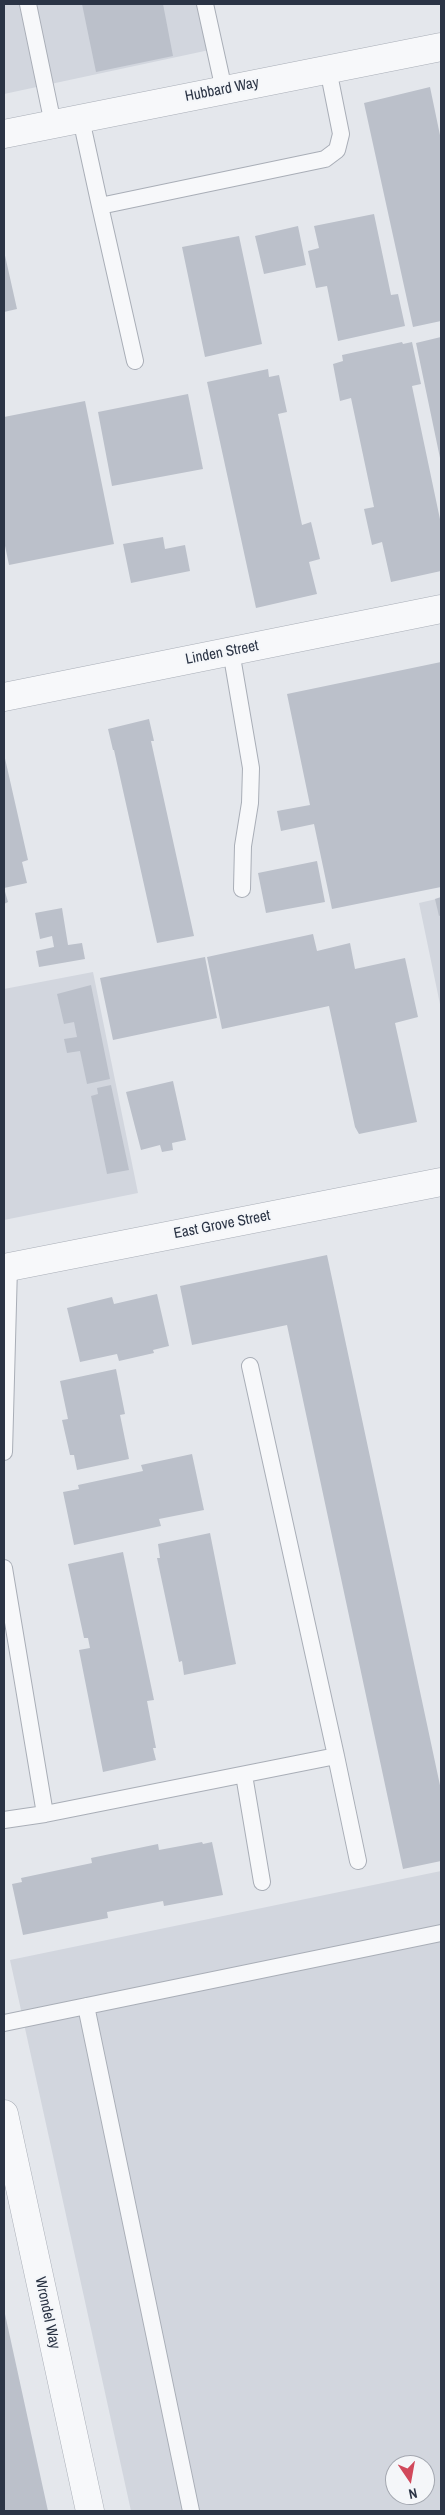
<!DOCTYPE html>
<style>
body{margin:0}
#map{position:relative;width:445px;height:2515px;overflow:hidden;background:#e4e7ec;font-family:"Archivo Narrow",sans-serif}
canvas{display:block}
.frame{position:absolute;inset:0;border:5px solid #2b3445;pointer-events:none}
.north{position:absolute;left:385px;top:2455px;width:50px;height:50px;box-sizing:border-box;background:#f4f6f9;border:1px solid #a4a8b1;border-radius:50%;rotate:168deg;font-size:14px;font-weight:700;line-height:20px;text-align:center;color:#2b3445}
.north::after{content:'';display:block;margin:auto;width:18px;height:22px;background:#d1495b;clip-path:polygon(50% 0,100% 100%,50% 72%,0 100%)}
</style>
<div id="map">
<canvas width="445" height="2515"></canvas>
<div class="frame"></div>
<div class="north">N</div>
</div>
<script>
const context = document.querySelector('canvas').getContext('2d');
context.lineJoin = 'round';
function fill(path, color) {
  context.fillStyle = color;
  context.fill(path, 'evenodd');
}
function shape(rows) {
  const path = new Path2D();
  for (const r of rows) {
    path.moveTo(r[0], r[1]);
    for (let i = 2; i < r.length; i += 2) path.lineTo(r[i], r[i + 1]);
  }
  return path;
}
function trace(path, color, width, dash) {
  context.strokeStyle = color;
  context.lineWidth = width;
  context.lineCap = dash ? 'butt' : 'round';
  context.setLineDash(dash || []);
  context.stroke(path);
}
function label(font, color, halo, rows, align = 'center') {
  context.font = font + ' "Archivo Narrow",sans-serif';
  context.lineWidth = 4;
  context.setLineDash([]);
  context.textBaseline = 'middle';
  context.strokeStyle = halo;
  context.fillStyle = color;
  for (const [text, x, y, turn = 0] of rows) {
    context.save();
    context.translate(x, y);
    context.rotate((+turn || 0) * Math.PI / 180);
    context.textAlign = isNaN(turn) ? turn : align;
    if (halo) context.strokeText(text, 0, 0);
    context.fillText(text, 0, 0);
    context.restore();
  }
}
fill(shape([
 [4,4,206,4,214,49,4,94],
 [441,898,441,1009,419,903],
 [93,972,138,1193,4,1220,4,989],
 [441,1871,441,2511,131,2511,10,1960],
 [395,2465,425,2465,425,2495,395,2495]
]), '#d2d6de');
fill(shape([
 [82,4,163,4,173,56,96,72],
 [430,87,441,140,441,321,413,327,364,103],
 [374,214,391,295,398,294,405,326,338,341,327,286,316,288,308,251,319,248,314,226],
 [298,226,306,265,264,274,255,236],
 [239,236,262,344,205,357,182,247],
 [4,251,17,309,4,312],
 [441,337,441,458,440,458,416,343],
 [402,342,403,344,412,342,421,384,412,386,441,524,441,571,391,582,382,542,372,545,364,509,374,507,351,398,340,401,333,364,343,361,342,355],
 [268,369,269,377,279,375,287,412,278,414,302,525,311,522,320,559,309,562,317,594,256,608,207,382],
 [188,394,203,469,112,486,98,412],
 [85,401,114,544,9,565,4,541,4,417],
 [163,537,165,549,185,545,190,571,131,583,123,544],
 [441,662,441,887,332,909,314,824,281,831,277,811,310,805,287,694],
 [149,719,154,741,151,741,194,936,157,943,114,750,113,750,108,729],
 [4,754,28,860,22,862,27,883,4,888],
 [317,861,325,902,266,913,258,873],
 [4,888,8,902,4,904],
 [441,897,441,915,439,916,435,899],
 [62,908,68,945,82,943,85,959,39,967,36,951,54,947,52,936,40,939,35,913],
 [313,934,317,951,350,943,355,969,405,958,418,1017,395,1023,417,1122,359,1134,355,1127,329,1006,222,1029,207,957],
 [205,957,217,1018,113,1040,100,978],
 [91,985,110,1079,87,1084,80,1051,67,1053,64,1039,77,1037,74,1022,64,1024,57,994],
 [173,1081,186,1140,172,1143,173,1150,162,1152,160,1145,141,1150,126,1092],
 [111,1085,129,1170,107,1174,91,1096,98,1094,97,1088],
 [327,1255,441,1790,441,1861,403,1869,287,1325,192,1345,180,1286],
 [157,1294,169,1346,153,1350,154,1353,119,1361,117,1354,80,1362,67,1308,112,1297,114,1304],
 [116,1369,125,1414,120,1415,129,1459,77,1470,74,1455,70,1455,62,1420,68,1419,60,1381],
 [192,1454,204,1510,159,1519,161,1526,74,1545,63,1492,79,1489,78,1485,143,1471,141,1465],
 [210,1533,236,1664,184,1675,182,1661,179,1662,157,1558,160,1558,158,1544],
 [123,1552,154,1700,147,1701,156,1748,153,1748,156,1760,103,1772,79,1650,90,1648,88,1638,84,1638,68,1564],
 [202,1842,203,1844,212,1842,223,1895,164,1906,163,1901,107,1912,108,1918,23,1935,12,1884,22,1882,21,1878,92,1863,91,1858,158,1844,159,1850],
 [4,2314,5,2314,48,2511,4,2511]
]), '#bbc0ca');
const service = shape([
 [28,4,53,124],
 [205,4,224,90],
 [81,119,100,206],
 [135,361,100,206,325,159,337,150,341,134,328,69],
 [231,651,251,768,250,803,243,846,242,889],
 [4,1452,9,1267],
 [4,1568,45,1814,4,1820],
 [336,1756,358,1861],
 [244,1775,262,1882],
 [45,1814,336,1756,250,1366],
 [86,2006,191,2511],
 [4,2023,441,1933]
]);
const minor = shape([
 [4,134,441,47],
 [4,697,441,609]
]);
const tertiary = shape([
 [4,1268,441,1182],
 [4,2114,90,2511]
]);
trace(service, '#a9aeb7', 18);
trace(minor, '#a9aeb7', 29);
trace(tertiary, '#a9aeb7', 29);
trace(service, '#f7f8fa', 16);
trace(minor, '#f7f8fa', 28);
trace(tertiary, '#f7f8fa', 28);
label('15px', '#2b3445', '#f4f6f9', [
 ["Hubbard Way",222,90,-11],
 ["Linden Street",222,653,-11],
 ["East Grove Street",222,1225,-11],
 ["Wrondel Way",47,2313,78]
]);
</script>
